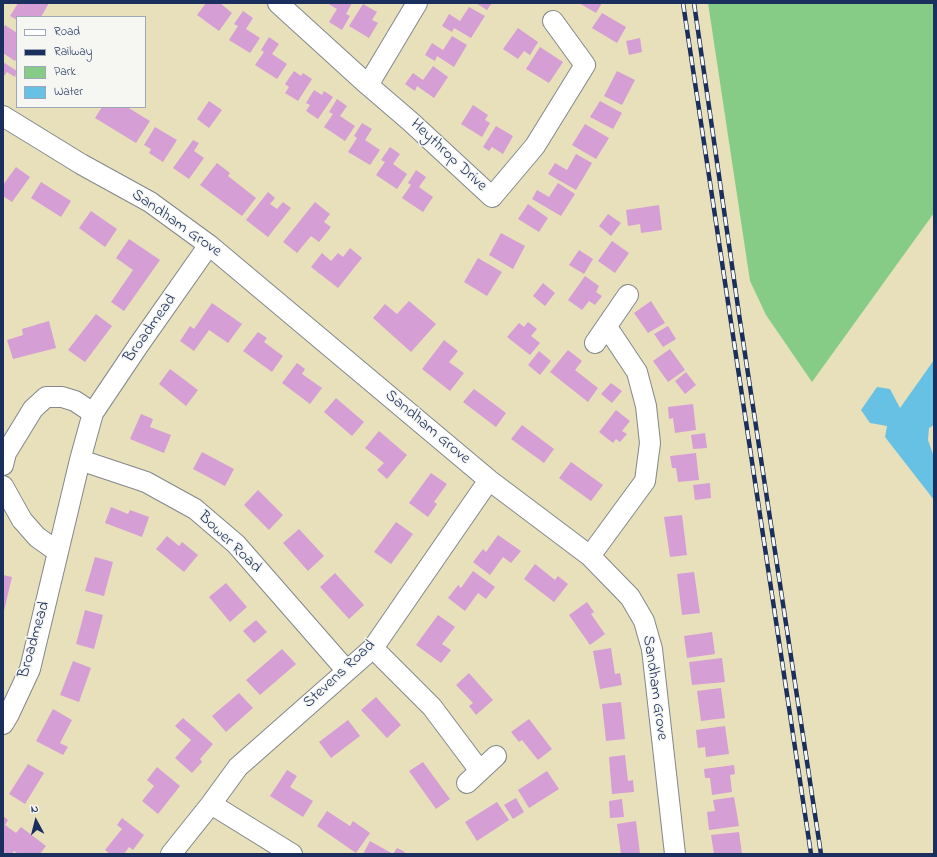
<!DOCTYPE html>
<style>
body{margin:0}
#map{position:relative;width:937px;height:857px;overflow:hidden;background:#e8e0bb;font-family:"Indie Flower",sans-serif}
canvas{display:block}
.frame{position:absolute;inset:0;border:4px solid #1b2f5e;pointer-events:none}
.legend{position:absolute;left:16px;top:16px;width:130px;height:92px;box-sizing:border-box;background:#f6f6f2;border:1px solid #9ea6b7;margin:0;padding:5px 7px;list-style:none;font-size:12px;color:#1b2f5e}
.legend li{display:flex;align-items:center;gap:8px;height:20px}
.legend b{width:20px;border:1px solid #9ea6b7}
.north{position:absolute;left:16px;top:801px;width:40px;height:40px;-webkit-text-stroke:3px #f6f6f2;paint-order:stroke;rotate:353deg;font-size:11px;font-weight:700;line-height:16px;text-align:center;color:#1b2f5e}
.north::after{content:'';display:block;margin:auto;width:14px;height:18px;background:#1b2f5e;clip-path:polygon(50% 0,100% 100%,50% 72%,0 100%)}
</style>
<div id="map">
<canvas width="937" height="857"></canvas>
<div class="frame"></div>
<ul class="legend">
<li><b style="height:5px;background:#fff"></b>Road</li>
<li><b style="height:5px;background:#1b2f5e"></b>Railway</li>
<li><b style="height:11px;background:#87cc86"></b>Park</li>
<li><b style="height:11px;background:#66c1e4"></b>Water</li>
</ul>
<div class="north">N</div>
</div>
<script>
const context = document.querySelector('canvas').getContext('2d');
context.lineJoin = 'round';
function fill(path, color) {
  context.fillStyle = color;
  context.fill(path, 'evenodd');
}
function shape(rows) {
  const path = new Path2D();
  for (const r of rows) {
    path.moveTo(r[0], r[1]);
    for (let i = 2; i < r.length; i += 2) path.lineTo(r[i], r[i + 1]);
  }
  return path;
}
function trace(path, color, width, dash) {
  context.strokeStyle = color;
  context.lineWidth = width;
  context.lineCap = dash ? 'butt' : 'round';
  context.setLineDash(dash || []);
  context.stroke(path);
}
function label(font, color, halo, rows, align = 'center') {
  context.font = font + ' "Indie Flower",sans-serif';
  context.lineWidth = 3;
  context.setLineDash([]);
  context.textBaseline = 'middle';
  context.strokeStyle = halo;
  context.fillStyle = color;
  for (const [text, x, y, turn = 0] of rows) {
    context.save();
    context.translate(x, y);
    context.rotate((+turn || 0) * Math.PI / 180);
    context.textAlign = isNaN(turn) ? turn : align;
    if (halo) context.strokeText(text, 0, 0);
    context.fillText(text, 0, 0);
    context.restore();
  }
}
fill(shape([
 [708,3,934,3,934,213,812,382,766,315,750,281]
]), '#87cc86');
fill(shape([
 [934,360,934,425,929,428,928,440,934,457,934,500,885,437,887,426,870,423,861,410,877,387,890,389,900,408]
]), '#66c1e4');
fill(shape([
 [18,3,49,3,41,17,17,17,17,20,10,16],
 [206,3,220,3,232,13,219,31,197,15],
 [327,3,352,3,346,14,350,16,342,30,329,22,337,9],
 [476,3,492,3,487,10],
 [579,3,602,3,596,13],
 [363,4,377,12,372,20,378,23,369,38,349,26],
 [469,7,485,16,471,38,454,28,452,32,442,26,449,14,460,21],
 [243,11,253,18,246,29,260,38,250,53,229,40,238,26,234,24],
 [602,13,626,27,617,43,592,28],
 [5,25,17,33,17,58,15,61,3,53,3,29],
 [518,28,538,42,530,55,524,51,518,59,503,49],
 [452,36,467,45,454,67,437,56,435,61,425,55,432,43,443,50],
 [269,37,279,44,272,54,287,64,277,79,255,65,264,52,261,50],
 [640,38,642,52,629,55,626,41],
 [540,47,563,62,549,83,526,69],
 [3,62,17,71,15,77,7,72,3,77],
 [433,66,448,77,434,98,417,86,415,91,405,84,413,73,423,80],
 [294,71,301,76,303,73,312,79,298,101,285,93,289,87,285,84],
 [617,71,635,80,622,105,604,96],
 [314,90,322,95,324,91,333,97,318,119,306,111,310,105,306,103],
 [337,99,347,106,340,116,355,126,345,141,324,127,333,114,329,112],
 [209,101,222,110,209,128,197,119],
 [600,101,622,113,613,129,590,117],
 [473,105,488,115,485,120,490,123,482,137,461,124],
 [102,107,127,107,150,121,136,143,95,118],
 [362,123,372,129,365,140,380,150,370,165,348,152,357,138,354,136],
 [585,124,609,138,596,159,572,145],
 [496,126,513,136,503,154,492,147,489,151,483,147],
 [155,127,177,140,163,162,149,153,151,149,144,145],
 [193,140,199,143,194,151,204,158,189,179,173,168],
 [390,147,400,154,393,164,407,174,397,189,376,175,385,162,381,160],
 [576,154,592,163,576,190,548,174,555,163,567,170],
 [217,163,230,173,228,176,256,198,242,216,200,185],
 [16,167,30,177,12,202,3,196,3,185],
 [416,170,426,177,419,187,433,197,423,212,402,198,411,185,408,183],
 [41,182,71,201,61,217,31,198],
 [558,183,575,194,561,216,532,199,537,190,549,197],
 [268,192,275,198,270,204,277,209,283,202,291,208,268,237,246,220],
 [315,202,330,214,324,222,331,227,319,242,311,236,297,253,283,242],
 [528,204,548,218,539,232,518,219],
 [659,205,662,230,641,233,640,224,628,226,626,210],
 [91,211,117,229,105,247,79,228],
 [608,214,621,223,611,236,599,226],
 [501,233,525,246,513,269,489,255],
 [129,239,160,260,124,311,111,302,133,270,116,258],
 [612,241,629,253,615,273,598,261],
 [350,248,362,258,338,288,311,267,322,253,331,261,338,253,343,257],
 [579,250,593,259,584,274,569,265],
 [478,258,502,272,487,296,464,282],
 [585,276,599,286,596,292,602,296,595,305,589,301,582,310,568,300],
 [543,283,555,293,545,306,533,296],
 [409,301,436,324,411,352,373,318,385,304,397,314],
 [651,301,665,323,648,333,634,313],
 [212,303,242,324,228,343,209,330,194,351,180,341,190,326,194,329],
 [96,314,112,326,85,362,68,350],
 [49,321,56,348,13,359,7,340,23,335,22,329],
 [528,322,537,329,531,336,540,343,530,355,507,337,519,323,524,327],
 [668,326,676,339,663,347,654,334],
 [258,332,267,338,264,342,283,356,272,372,243,351],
 [444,340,458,351,449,362,464,373,450,391,422,369],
 [670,349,685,370,668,382,653,361],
 [568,350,582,361,575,370,598,388,588,402,550,372],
 [539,351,551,361,540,375,528,365],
 [297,363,305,369,302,374,322,388,310,404,282,383],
 [170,369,198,390,186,406,159,384],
 [686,372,696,385,685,394,675,381],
 [611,383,622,391,612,403,601,394],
 [474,389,506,413,496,427,463,402],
 [336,398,364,422,352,436,324,412],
 [693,404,696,430,675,433,673,418,669,419,668,407],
 [616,410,630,421,622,431,627,434,620,442,616,439,613,443,599,432],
 [141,414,153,419,150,427,171,435,164,453,130,439],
 [522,425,554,449,544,463,511,439],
 [379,431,407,455,387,479,377,470,384,463,365,448],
 [705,433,707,448,693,449,691,435],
 [202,452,234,469,225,486,193,469],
 [696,453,699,480,678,482,676,468,672,468,670,456],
 [571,462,603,485,591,501,559,478],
 [431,473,447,484,434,502,437,504,428,517,409,503],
 [710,483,711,498,695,500,693,485],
 [258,490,283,515,269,530,244,505],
 [111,507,128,514,130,510,149,517,142,537,105,523],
 [682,515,687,555,670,557,664,517],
 [396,522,413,534,391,564,374,552],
 [299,529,324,556,308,571,283,543],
 [498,535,521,551,511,563,503,557,490,575,473,562,483,549,486,552],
 [167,536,179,546,182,542,198,555,184,572,156,549],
 [95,557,113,562,104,596,85,591],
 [535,564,555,580,558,576,568,584,554,602,524,579],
 [473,571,495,587,486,599,478,593,465,611,448,598,458,585,461,588],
 [694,572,700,613,682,615,677,574],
 [335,573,364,605,349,619,320,587],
 [3,575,12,577,4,611,3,610],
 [226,583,247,607,230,622,209,597],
 [587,602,594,612,591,614,605,634,590,645,569,615],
 [85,610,103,615,94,649,76,644],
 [438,615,455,627,442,644,451,650,441,663,416,645],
 [256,620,267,632,254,643,243,631],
 [712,632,715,654,687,658,684,636],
 [611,648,615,674,620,673,622,685,600,689,593,651],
 [282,649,296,664,260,695,246,680],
 [722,658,725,682,692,685,689,662],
 [73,661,91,668,79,702,60,695],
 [469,673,493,700,476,715,469,706,473,703,456,685],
 [721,688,725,718,701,721,697,691],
 [239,693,253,708,226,732,212,716],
 [376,697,401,725,387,738,361,710],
 [621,702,625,739,606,741,602,704],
 [53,709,72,720,60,743,68,747,63,755,36,741],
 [183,718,213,744,200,759,202,762,192,773,175,758,191,740,175,726],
 [529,719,552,749,538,760,522,740,519,742,511,732],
 [348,720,360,736,331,758,319,742],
 [725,726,729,754,706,757,705,747,698,748,696,730],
 [625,755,628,781,633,780,634,792,612,794,609,757],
 [423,762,450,799,436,809,409,771],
 [28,764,44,773,25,804,9,794],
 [734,765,735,774,730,775,732,792,712,795,710,778,705,778,704,769],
 [157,767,180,786,158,814,142,801,154,786,147,780],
 [287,770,297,776,290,787,313,801,303,817,270,796],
 [547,771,559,789,529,808,518,790],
 [734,797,739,826,709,830,707,812,715,811,713,800],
 [516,798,524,812,513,819,504,805],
 [622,799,624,817,610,818,609,801],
 [497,802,509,820,477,841,465,822],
 [327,811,350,826,353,821,370,833,356,853,317,826],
 [3,816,8,820,5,825,16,833,21,827,46,846,40,854,18,854,14,851,12,854,6,854,3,851],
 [122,818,144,835,133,850,129,847,124,854,110,854,105,850,122,829,117,825],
 [636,821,640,854,621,854,617,824],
 [739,832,742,854,714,854,711,835],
 [370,841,393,854,397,848,405,852,404,854,363,854]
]), '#d59ed5');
const minor = shape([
 [278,3,368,85,411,122,492,197,535,146,585,65,553,21],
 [368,85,417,3],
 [3,116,81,164,150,202,209,245,489,480,590,556,630,597,644,621,652,649,675,854],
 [595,343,628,295],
 [80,460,146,482,195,509,236,544,347,671],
 [3,465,6,453,33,409,46,397,62,397,75,401,93,413],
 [3,486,22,520,37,537,58,552],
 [590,556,645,481,650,443,646,406,637,372,607,327],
 [373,648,432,707,480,771],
 [3,724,9,714,30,669,80,460,93,413,138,346,209,245],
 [467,783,496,756],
 [211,804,292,854],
 [171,854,211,804,238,767,373,648,489,480]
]);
trace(minor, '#82888c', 22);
trace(minor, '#fff', 20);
const rail = shape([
 [683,3,811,854],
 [694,3,740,321,821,854]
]);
trace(rail, '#1b2f5e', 4.5);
trace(rail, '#f6f6f2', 3, [9]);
label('16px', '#1b2f5e', '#f6f6f2', [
 ["Heythrop Drive",448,156,43],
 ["Sandham Grove",176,224,35],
 ["Broadmead",151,329,-55],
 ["Sandham Grove",427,428,40],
 ["Bower Road",229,543,44],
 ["Broadmead",35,640,-74],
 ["Stevens Road",340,675,-43],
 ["Sandham Grove",654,688,82]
]);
</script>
